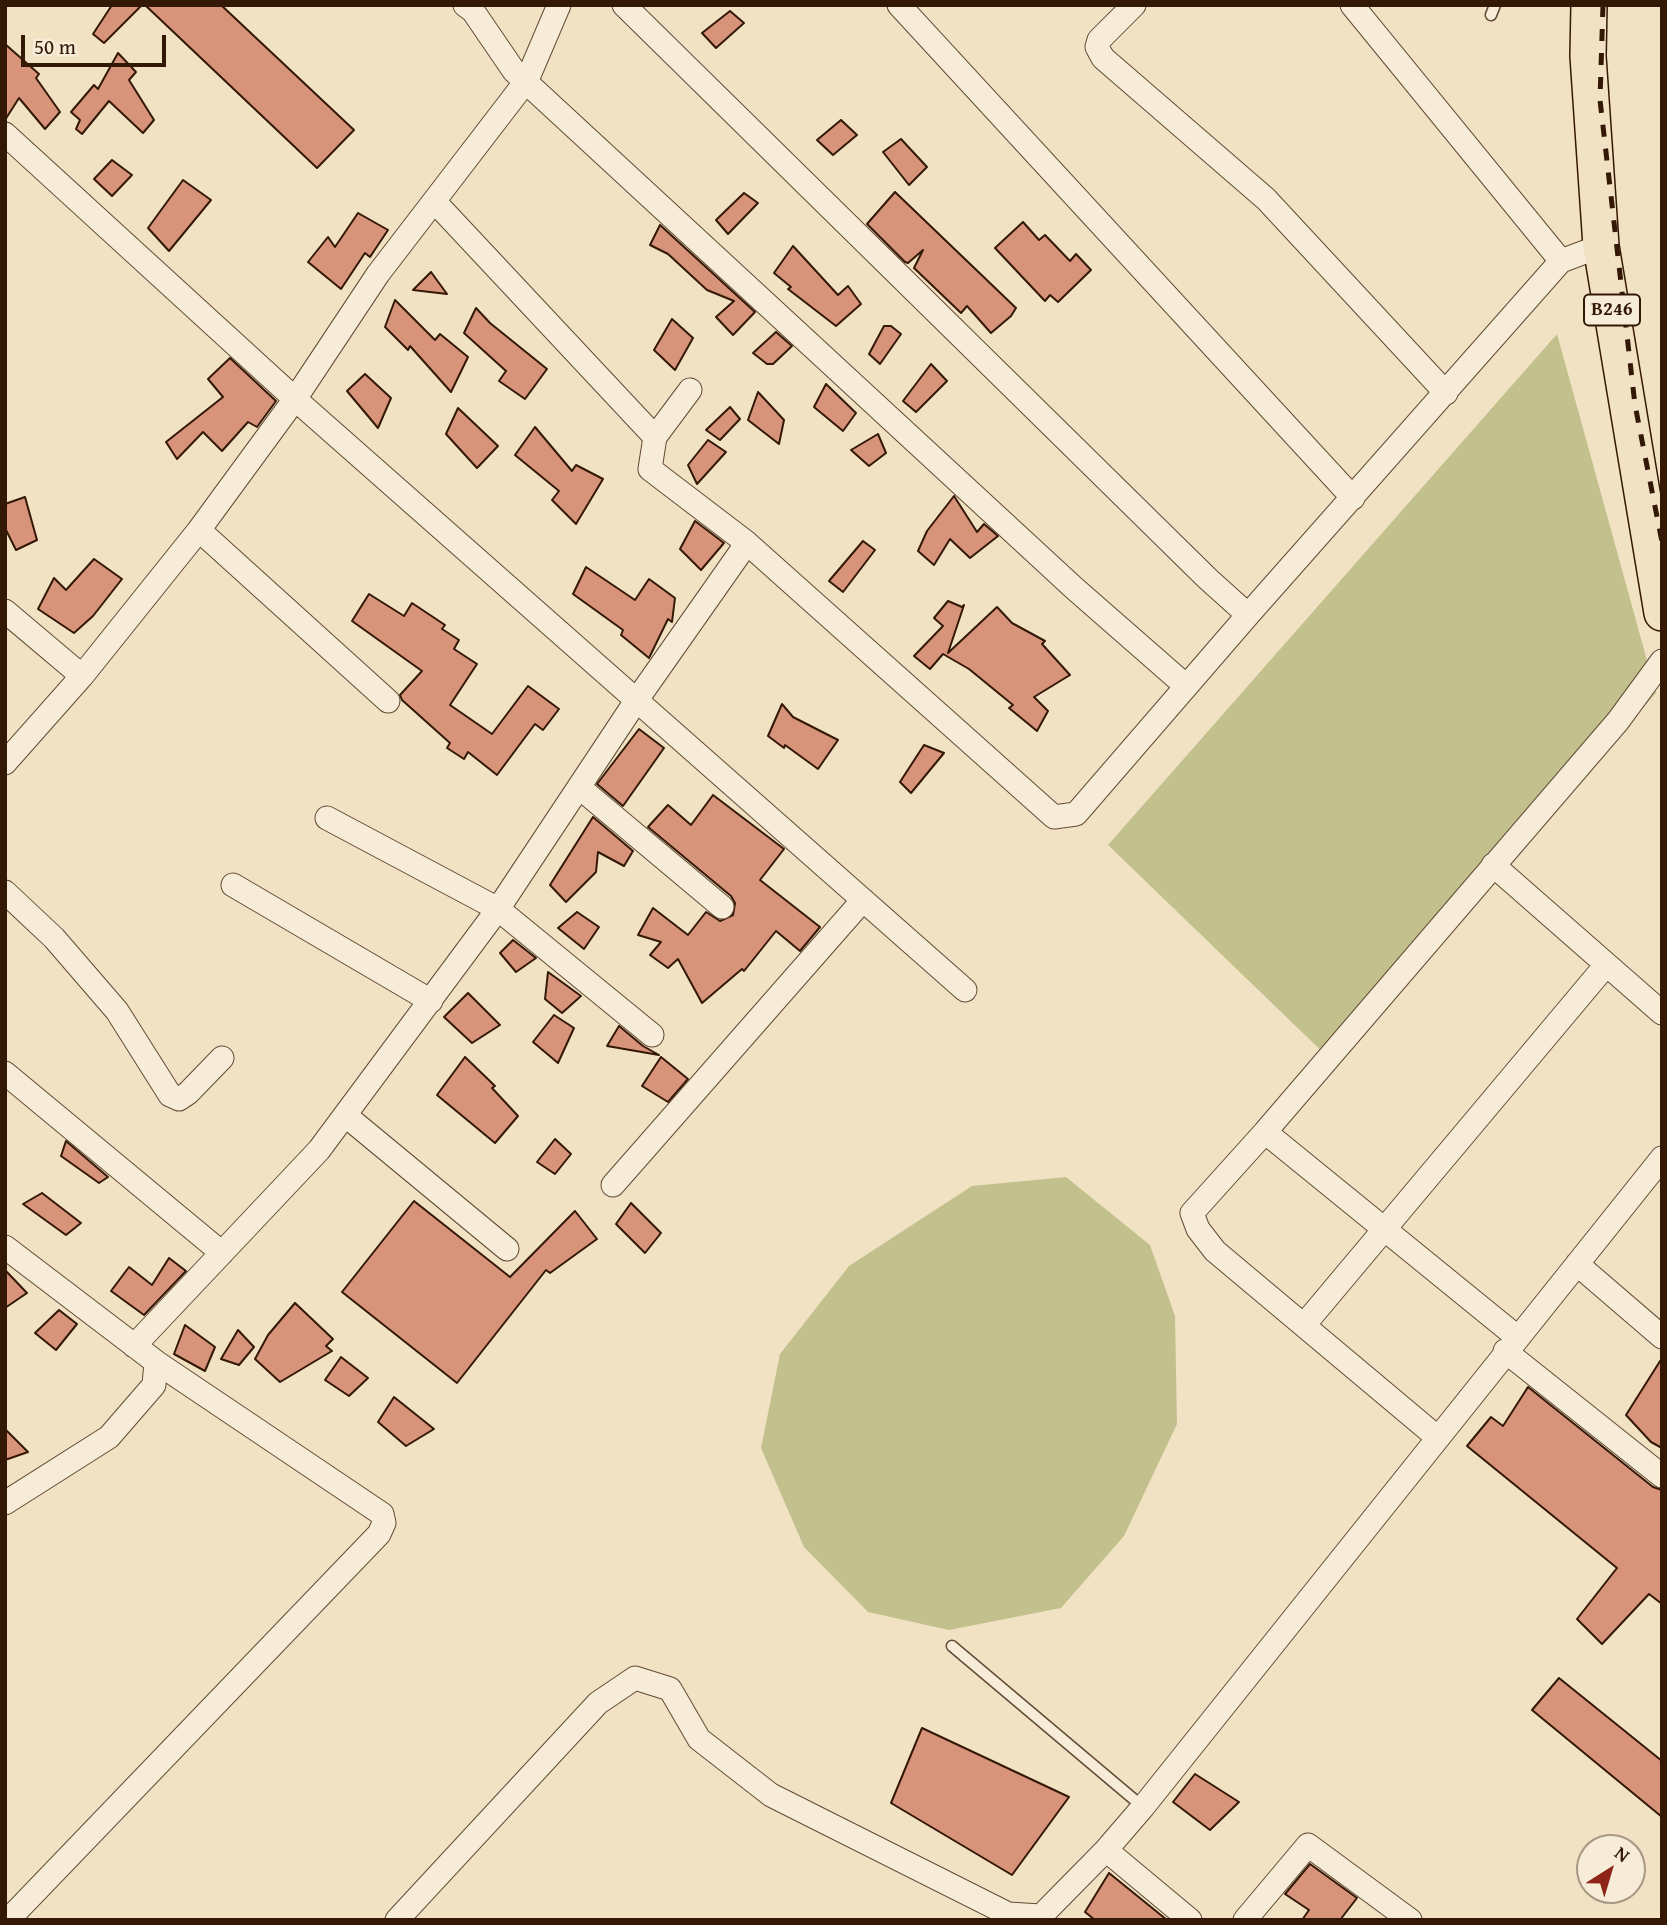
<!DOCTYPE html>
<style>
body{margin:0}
#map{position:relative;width:1667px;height:1925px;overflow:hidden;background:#f1e2c3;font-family:"Gentium Book Plus",serif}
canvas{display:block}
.frame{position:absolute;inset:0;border:7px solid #341806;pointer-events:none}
.north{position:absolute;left:1576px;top:1834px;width:70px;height:70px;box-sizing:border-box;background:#f6ecd8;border:2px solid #a89784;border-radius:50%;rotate:37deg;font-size:19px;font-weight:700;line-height:28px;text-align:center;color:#341806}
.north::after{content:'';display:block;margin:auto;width:24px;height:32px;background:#8f2418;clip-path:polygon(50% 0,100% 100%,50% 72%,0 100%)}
.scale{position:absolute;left:21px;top:35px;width:145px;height:32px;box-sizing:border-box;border:4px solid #341806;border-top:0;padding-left:9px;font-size:21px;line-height:24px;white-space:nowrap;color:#341806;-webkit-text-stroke:5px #f6ecd8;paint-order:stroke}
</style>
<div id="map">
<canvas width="1667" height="1925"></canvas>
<div class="frame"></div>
<div class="north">N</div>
<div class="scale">50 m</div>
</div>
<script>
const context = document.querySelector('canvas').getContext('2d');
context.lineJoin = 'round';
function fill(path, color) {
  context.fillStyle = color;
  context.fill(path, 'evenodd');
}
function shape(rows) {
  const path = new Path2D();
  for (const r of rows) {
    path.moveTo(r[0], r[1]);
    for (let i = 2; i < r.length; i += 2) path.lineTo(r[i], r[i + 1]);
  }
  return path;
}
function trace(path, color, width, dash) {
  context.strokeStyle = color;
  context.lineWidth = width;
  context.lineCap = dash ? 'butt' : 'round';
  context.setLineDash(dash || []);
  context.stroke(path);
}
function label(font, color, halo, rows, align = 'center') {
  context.font = font + ' "Gentium Book Plus",serif';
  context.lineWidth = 5;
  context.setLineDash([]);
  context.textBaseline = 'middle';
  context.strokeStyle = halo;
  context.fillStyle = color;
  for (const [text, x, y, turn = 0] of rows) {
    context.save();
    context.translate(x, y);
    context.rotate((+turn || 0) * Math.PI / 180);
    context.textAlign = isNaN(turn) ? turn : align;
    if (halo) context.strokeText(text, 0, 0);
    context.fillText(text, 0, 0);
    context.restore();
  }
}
fill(shape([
 [1557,334,1656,693,1335,1064,1108,845],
 [1066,1177,1150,1245,1175,1316,1177,1424,1124,1536,1061,1608,949,1630,868,1612,804,1547,761,1448,780,1354,849,1266,972,1186]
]), '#c2c18e');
const building = shape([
 [112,5,142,5,104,43,93,34,112,5],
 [145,5,221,5,354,130,317,168,145,5],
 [730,11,744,23,716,48,702,33,730,11],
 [5,44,39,74,36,78,60,112,45,129,19,98,5,120,5,44],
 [118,53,136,72,129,80,154,120,143,133,109,101,82,134,76,129,80,120,71,112,94,85,98,89,118,53],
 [841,120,857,135,833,155,817,140,841,120],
 [901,139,927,167,909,185,883,152,901,139],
 [112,160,132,175,112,196,94,179,112,160],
 [183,180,211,200,169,251,148,228,183,180],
 [895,192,1016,308,1011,316,991,333,967,306,961,313,914,268,923,250,908,263,905,262,867,224,895,192],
 [744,193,758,203,728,234,716,220,744,193],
 [358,213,388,230,370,257,365,253,341,289,308,262,328,237,335,247,358,213],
 [1023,222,1039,240,1045,235,1070,261,1076,254,1091,270,1058,302,1050,295,1045,301,995,248,1023,222],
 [660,225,755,312,733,335,716,317,734,301,707,290,668,254,650,245,660,225],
 [793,246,838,295,848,286,861,304,836,326,788,289,791,287,774,273,793,246],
 [431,272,447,294,413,290,431,272],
 [395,300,435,340,440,334,468,357,451,392,410,346,408,350,385,327,395,300],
 [476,308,490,323,547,369,525,399,499,381,506,371,464,333,476,308],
 [672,319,693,338,675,370,654,350,672,319],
 [884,326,891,326,901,334,880,364,869,354,884,326],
 [776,332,792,346,773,364,767,364,753,353,776,332],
 [230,358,276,401,257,427,248,422,222,451,203,432,177,459,166,442,223,397,208,379,230,358],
 [931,364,947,381,916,412,903,401,931,364],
 [365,374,391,398,378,428,347,391,365,374],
 [826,384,856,413,843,431,814,407,826,384],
 [758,392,784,420,779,444,748,420,758,392],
 [730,407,740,419,720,440,706,430,730,407],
 [458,408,498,446,477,468,446,434,458,408],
 [535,427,572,471,576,465,603,479,576,524,552,500,559,491,515,455,535,427],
 [878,434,886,453,869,466,851,450,878,434],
 [708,440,726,452,697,484,688,465,708,440],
 [954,496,977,532,984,524,998,536,970,558,950,539,934,565,918,551,927,531,954,496],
 [25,497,37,540,16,550,5,528,5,504,25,497],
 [695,521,724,543,701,570,680,549,695,521],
 [863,541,875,550,843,592,829,581,863,541],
 [94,559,122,579,93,616,74,633,38,609,54,578,66,590,94,559],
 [586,567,635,600,649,579,675,598,672,622,668,619,649,658,621,635,623,630,573,594,586,567],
 [369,594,404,616,412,603,445,625,442,629,459,640,454,649,477,664,450,705,492,734,528,686,559,709,543,730,535,724,497,775,468,752,464,759,447,748,450,743,402,700,400,695,422,671,352,621,369,594],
 [948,601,962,607,964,605,948,653,997,607,1012,623,1045,641,1042,644,1070,675,1034,697,1048,711,1037,731,1009,708,1013,705,969,669,943,654,930,669,914,656,943,626,934,618,948,601],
 [782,704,793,717,838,740,818,769,785,745,784,748,768,736,782,704],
 [639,729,664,748,623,806,597,784,639,729],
 [924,745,944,753,911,793,900,782,924,745],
 [713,795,784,849,760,880,820,927,800,951,776,931,744,971,742,969,702,1003,678,959,668,968,650,955,661,942,638,935,653,908,688,935,706,912,720,921,733,915,735,903,731,896,648,827,668,805,691,825,713,795],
 [593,817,633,851,624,866,598,852,596,872,566,902,550,885,593,817],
 [577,912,599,927,584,949,558,928,577,912],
 [513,940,536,958,516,972,500,953,513,940],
 [548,972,581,996,562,1013,545,999,548,972],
 [468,993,500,1025,472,1043,444,1017,468,993],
 [554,1015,574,1028,558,1063,533,1042,554,1015],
 [619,1026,643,1046,659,1055,607,1046,619,1026],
 [465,1057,495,1086,492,1088,518,1116,495,1143,437,1095,465,1057],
 [661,1057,688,1079,668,1102,642,1086,661,1057],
 [555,1139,571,1154,555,1174,537,1162,555,1139],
 [66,1141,108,1177,99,1183,61,1156,66,1141],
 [42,1193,81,1223,66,1235,23,1204,42,1193],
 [414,1201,510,1277,575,1211,597,1239,550,1273,546,1270,457,1383,342,1292,414,1201],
 [631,1203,661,1233,645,1253,616,1224,631,1203],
 [169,1258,186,1271,144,1315,111,1291,129,1267,152,1285,169,1258],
 [5,1270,27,1293,5,1308,5,1270],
 [295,1303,333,1339,326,1346,332,1351,280,1382,255,1359,268,1335,295,1303],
 [59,1310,77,1324,56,1350,35,1333,59,1310],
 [185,1325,215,1347,205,1371,174,1354,185,1325],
 [238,1330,254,1347,239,1365,221,1359,238,1330],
 [341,1357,368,1378,349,1396,325,1380,341,1357],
 [1662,1358,1662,1448,1651,1442,1626,1415,1662,1358],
 [1528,1387,1653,1487,1662,1490,1662,1604,1649,1594,1602,1644,1577,1619,1617,1568,1467,1446,1491,1417,1503,1426,1528,1387],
 [394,1397,434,1429,406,1446,378,1422,394,1397],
 [5,1429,28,1452,5,1460,5,1429],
 [1559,1678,1662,1761,1662,1817,1532,1710,1559,1678],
 [922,1728,1069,1797,1012,1875,891,1803,922,1728],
 [1195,1774,1239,1802,1210,1830,1173,1802,1195,1774],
 [1310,1864,1357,1898,1340,1920,1302,1920,1309,1910,1285,1894,1310,1864],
 [1109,1873,1167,1920,1095,1920,1085,1912,1109,1873]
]);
fill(building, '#d8947a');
trace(building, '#341806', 2);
const lane = shape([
 [1491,15,1495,5],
 [952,1646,1143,1807]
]);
const street = shape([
 [465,5,473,11,514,71,1074,588,1186,686],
 [624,5,1208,579,1248,615],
 [899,5,1353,498],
 [1134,5,1099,40,1097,47,1103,58,1266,199,1446,393],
 [1352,5,1561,261],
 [5,134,295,399,965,990],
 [435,202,655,437,650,469,747,543,1054,817,1076,814,1248,615,1561,261,1601,246],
 [655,437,690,390],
 [199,530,388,701],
 [5,611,82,676],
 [5,763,82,676,199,530,295,399,378,274,527,80,559,5],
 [580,788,722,907],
 [327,818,498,909,652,1035],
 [1493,865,1662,1013],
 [233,885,431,1001],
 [5,892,54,938,117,1011,170,1095,179,1099,188,1093,222,1058],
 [5,1073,222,1253],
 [345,1115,507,1249],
 [1265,1132,1517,1337],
 [613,1185,863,900],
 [5,1247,156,1362,382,1514,384,1523,379,1534,8,1920],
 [1577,1264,1662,1337],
 [1304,1325,1606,965],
 [134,1346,319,1150,498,909,636,701,747,543],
 [1505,1351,1662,1476],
 [1438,1438,1215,1251,1198,1229,1192,1213,1265,1132,1618,721,1662,661],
 [5,1503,109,1437,154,1385,156,1362],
 [1106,1850,1190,1920],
 [397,1920,598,1703,635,1678,670,1689,699,1739,771,1795,1008,1914,1041,1916,1106,1850,1143,1807,1662,1158],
 [1245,1920,1308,1845,1410,1920]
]);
const primary = shape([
 [1589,5,1588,56,1601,246,1662,613]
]);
trace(lane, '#634a35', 13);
trace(street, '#634a35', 25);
trace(primary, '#341806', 38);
trace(lane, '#f6ecd8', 10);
trace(street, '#f6ecd8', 23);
trace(primary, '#f1e2c3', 35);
trace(shape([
 [1603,5,1600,100,1635,405,1662,542]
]), '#341806', 5, [12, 12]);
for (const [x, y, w] of [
 [1612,310,56]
]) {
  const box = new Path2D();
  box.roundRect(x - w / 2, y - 15.5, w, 31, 5);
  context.fillStyle = '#f6ecd8';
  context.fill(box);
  trace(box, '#341806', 2);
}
label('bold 19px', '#341806', null, [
 ["B246",1612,310]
]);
</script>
